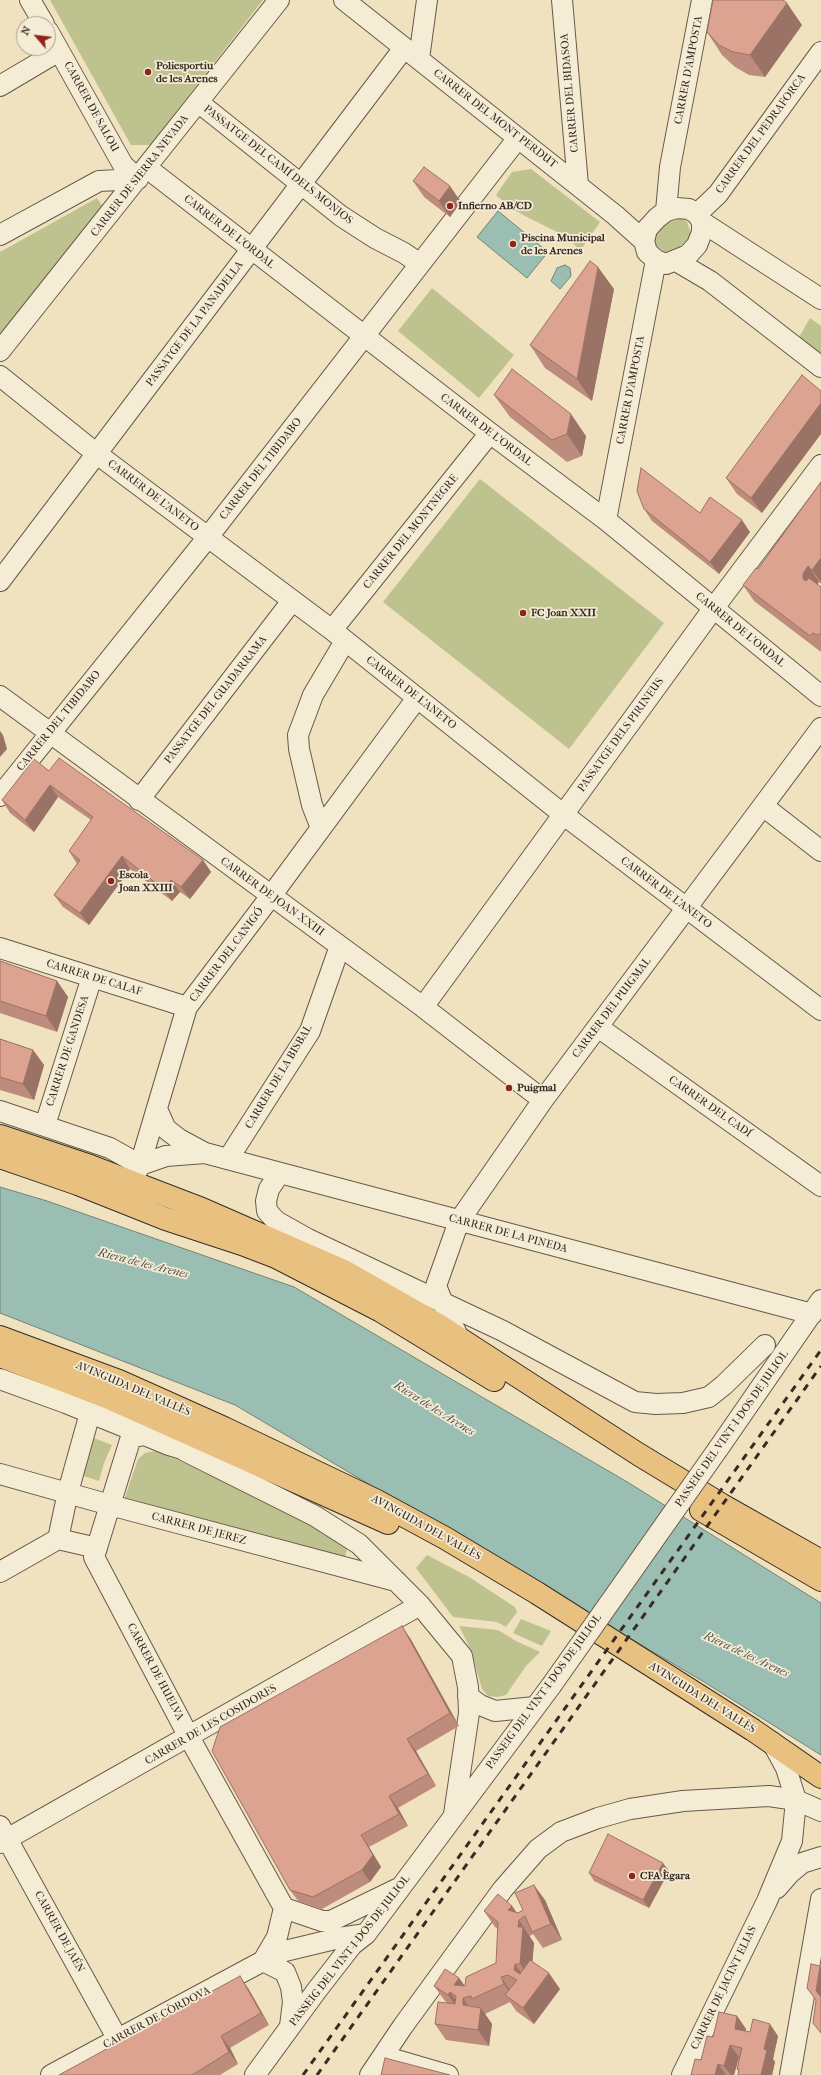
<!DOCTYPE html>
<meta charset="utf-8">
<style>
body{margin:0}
#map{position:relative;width:821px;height:2075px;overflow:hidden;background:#f0e2bf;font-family:"IM FELL French Canon",serif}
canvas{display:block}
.north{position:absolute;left:16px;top:16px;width:40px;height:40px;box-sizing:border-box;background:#f5ecd5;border:1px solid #aa9f8e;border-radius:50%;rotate:298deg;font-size:11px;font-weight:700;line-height:16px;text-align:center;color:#392b24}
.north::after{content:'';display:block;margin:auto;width:14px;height:18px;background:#8f2418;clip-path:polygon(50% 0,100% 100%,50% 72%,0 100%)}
</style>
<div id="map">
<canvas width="821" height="2075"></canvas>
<div class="north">N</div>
</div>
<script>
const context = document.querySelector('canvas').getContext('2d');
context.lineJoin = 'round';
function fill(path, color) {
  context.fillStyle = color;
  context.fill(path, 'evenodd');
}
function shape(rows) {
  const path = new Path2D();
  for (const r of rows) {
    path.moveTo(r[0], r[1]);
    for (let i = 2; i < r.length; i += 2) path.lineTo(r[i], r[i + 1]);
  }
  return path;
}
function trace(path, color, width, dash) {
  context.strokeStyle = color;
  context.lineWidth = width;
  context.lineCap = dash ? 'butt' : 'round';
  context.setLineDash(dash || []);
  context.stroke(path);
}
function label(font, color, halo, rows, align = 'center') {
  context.font = font + ' "IM FELL French Canon",serif';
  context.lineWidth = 3.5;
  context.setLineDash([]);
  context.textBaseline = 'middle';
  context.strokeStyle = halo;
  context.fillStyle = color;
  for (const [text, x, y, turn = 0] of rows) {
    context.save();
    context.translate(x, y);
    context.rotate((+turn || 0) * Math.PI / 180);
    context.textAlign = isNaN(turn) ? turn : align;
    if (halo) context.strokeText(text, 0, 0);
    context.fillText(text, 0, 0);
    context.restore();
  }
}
fill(shape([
 [50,0,263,0,150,145,131,145],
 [531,169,600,222,580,251,569,238,523,215,508,206,496,195,512,172],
 [97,198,103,207,6,331,0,332,0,252],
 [676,218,684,219,687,222,691,233,686,242,679,247,665,252,655,244,654,237,660,228],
 [432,288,514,355,479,398,398,331],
 [810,318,821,326,821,356,798,339],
 [480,479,664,623,569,749,383,602],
 [91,1437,112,1445,104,1463,99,1481,81,1475],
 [155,1451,165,1454,312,1523,348,1545,344,1562,124,1500,138,1459,145,1453],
 [427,1555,469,1577,515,1607,517,1612,506,1627,497,1622,453,1617,416,1568],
 [521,1619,551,1631,542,1646,513,1633],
 [459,1626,498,1630,516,1641,540,1652,526,1666,506,1695,497,1697,488,1696,482,1689,471,1650]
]), '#bec28f');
const water = shape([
 [498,211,548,252,527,278,477,237,498,211],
 [565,265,570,268,571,276,560,289,551,281,557,268,565,265],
 [0,1187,47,1201,294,1287,629,1483,821,1603,821,1755,704,1682,235,1405,0,1313,0,1187]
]);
fill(water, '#9abeb2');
trace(water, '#738379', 1);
const minor = shape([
 [30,0,44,24],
 [344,0,615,215,644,241],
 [562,0,578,185],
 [48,31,123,165,138,179],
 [419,59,427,0],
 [0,86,59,51],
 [198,102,341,216,375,238,404,253,420,264],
 [147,168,490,433,606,520,821,696],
 [677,208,689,209,697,214,702,222,702,232,697,245,688,255,666,264,656,260,647,252,644,241,647,229,657,218,666,211,677,208],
 [666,211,670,167,702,0],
 [697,214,718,194,821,52],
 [702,222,821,299],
 [0,235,99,181,138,179],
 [676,261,710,281,821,367],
 [0,351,279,0],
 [0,376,97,454,332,630,564,815,821,1010],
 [606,520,656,260],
 [0,581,404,48],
 [332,630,490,433],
 [0,696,423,1007,543,1100],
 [0,796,208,537,518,138],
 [139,800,292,601],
 [763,806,821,851],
 [321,828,312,805,299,749,298,735,313,695,345,641],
 [0,948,187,1007],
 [423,1007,713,609,821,465],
 [598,1027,821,1186],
 [157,1109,166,1129,179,1139,205,1153,812,1314],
 [0,1111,110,1148,140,1165,166,1156,205,1153],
 [45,1125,92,977],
 [228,1159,310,1031,340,946],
 [280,1173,269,1189,266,1201,267,1211,276,1221,308,1239,503,1331,635,1402,656,1404,683,1403,709,1397,724,1385,765,1345],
 [117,1186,132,1181,140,1165,187,1007,271,896,417,698],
 [460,1340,449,1318,436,1286,459,1221,543,1100,821,728],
 [0,1379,66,1403,169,1445,198,1454],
 [145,1435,131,1437,94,1557,189,1737,284,1908,277,1937,263,1961],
 [718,1449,821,1300],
 [185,1451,315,1516,359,1544,420,1605,462,1656,468,1687,469,1713,454,1814],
 [0,1474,110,1505,396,1581],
 [58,1539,97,1548],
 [0,1572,58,1539,68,1492,90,1413,101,1405],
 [468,1696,480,1705,495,1711,535,1707],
 [0,1826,117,2038],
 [0,1843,420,1605],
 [777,1888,790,1873,802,1863,821,1857],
 [284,1908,322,1921,331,1921,399,1888],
 [263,1961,285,1972,291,1987,293,2002,290,2026],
 [383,2056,448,2075],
 [51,2075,263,1961,285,1951,339,1938,366,1934],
 [255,2075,317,1990,352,1945,366,1934,551,1686],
 [370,2075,403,2026,503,1889,538,1849,561,1832,598,1818,630,1809,683,1801,769,1796,796,1800,821,1811],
 [682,2075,767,1901,792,1841,796,1800,786,1768,772,1742],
 [790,2075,821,1899]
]);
const major = shape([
 [0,1136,90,1166,202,1209,344,1271,437,1324,638,1454,722,1505,821,1561],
 [0,1157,78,1184,166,1219,242,1244,276,1257,381,1311,494,1380],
 [0,1337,119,1381,224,1428,375,1500,445,1538,537,1593,753,1730,821,1777],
 [0,1356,109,1398,388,1523],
 [701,1510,821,1580]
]);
trace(minor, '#67594b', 22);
trace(major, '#392b24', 24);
trace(minor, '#f5ecd5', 20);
trace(major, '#e8c180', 22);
trace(shape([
 [303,2075,821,1350],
 [317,2075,821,1366]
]), '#392b24', 3, [7, 7]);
const minorBridge = shape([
 [551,1686,718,1449]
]);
trace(minorBridge, '#67594b', 22, []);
trace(minorBridge, '#f5ecd5', 20);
fill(shape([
 [802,25,765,77,749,75,735,67,722,55,707,32],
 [413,181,461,202,450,217,424,197],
 [614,289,592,401,545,368,530,345],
 [802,375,762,513,737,494,726,478],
 [494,395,586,436,582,456,567,462,510,417],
 [821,482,821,584,819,582,817,584,821,587,821,652,754,601,743,585,758,569],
 [644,509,700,513,750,532,719,574,652,521],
 [49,771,203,860,211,872,190,899,180,892,172,901,130,869,89,925,63,907,54,895,77,864,69,851,91,820,58,797,34,832,10,813,2,800],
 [0,961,57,981,68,997,57,1032,0,1013],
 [0,1039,33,1050,44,1065,34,1100,0,1090],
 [410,1638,459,1726,416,1751,436,1786,398,1808,408,1826,369,1847,381,1867,370,1882,322,1909,299,1902,290,1890],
 [669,1871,649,1908,594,1881,589,1873],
 [545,1900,562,1940,543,1948,533,1934,530,1936,530,1937,534,1943,532,1962,560,1989,534,2024,516,2011,510,2002,485,2014,492,2024,489,2046,446,2040,435,2024,448,2004,445,2001,434,1986,459,1978,465,1986,496,1963,498,1929,495,1927,484,1911,512,1906,517,1913,518,1913],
 [248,1988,269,2025,230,2048,238,2064,220,2075,59,2075],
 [737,2016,746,2029,745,2031,778,2036,773,2059,775,2062,772,2075,738,2075,739,2072,737,2069,739,2057,734,2075,691,2075,701,2060,713,2037]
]), '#be8c7d');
fill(shape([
 [787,3,802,25,765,77,750,55],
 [450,186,461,202,450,217,439,201],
 [598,267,614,289,592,401,577,379],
 [821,403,821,434,762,513,751,498],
 [571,414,586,436,582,456,567,434],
 [742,520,750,532,719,574,710,562],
 [821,558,821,582,812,570],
 [808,566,819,582,814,590,803,579,803,574],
 [0,731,3,735,7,749,0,757],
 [50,785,58,797,34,832,25,820],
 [122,856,130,869,89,925,80,913],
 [203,860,211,872,190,899,181,887],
 [171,880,180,892,172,901,163,889],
 [57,981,68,997,57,1032,46,1016],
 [33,1050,44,1065,34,1100,23,1084],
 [402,1626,410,1638,459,1726,450,1713],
 [407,1739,416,1751,436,1786,428,1774],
 [389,1796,398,1808,408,1826,399,1814],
 [361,1835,369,1847,381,1867,370,1882,362,1870],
 [663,1863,669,1871,649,1908,643,1900],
 [534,1885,545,1900,562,1940,551,1924],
 [512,1906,521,1919,519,1920,534,1943,531,1980,520,1964,518,1927,508,1910],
 [515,1964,526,1980,514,1970],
 [820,1966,821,1968,821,1998,816,1991],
 [549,1973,560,1989,534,2024,523,2008],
 [240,1976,248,1988,269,2025,261,2013],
 [501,1977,512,1993,515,2000,504,1984],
 [459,1978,470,1994,454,1985],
 [450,1992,461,2008,459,2010,448,1995],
 [463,1998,474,2014,463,2005],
 [481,2008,492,2024,489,2046,478,2030],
 [737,2016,746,2029,743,2041,735,2029],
 [770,2024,778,2036,773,2059,775,2062,772,2075,761,2075,764,2049],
 [221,2036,230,2048,238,2064,229,2052],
 [730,2045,739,2057,734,2075,731,2075,724,2066],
 [718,2064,726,2075,715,2075]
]), '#9b7266');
const building = shape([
 [713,0,783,0,787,3,750,55,733,52,719,45,707,32,713,0],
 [424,167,450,186,439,201,413,181,424,167],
 [590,261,598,267,577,379,530,345,590,261],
 [512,369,571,414,567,434,552,440,494,395,512,369],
 [802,375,821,391,821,403,751,498,726,478,802,375],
 [641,468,700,513,710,497,742,520,710,562,644,509,637,491,641,468],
 [821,482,821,558,812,570,808,566,803,574,803,579,806,581,809,578,821,587,821,634,817,635,813,633,810,636,743,585,756,568,758,569,821,482],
 [59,758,203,860,181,887,171,880,163,889,122,856,80,913,54,895,80,860,69,851,93,817,50,785,25,820,2,800,34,759,49,771,59,758],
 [0,961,57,981,46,1016,0,1001,0,961],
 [0,1039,33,1050,23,1084,0,1077,0,1039],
 [402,1626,450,1713,407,1739,428,1774,389,1796,399,1814,361,1835,373,1855,362,1870,313,1897,290,1890,212,1751,220,1727,402,1626],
 [608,1834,663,1863,643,1900,589,1873,608,1834],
 [534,1885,551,1924,532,1932,525,1916,519,1920,518,1927,523,1927,520,1964,515,1964,514,1970,520,1974,530,1960,549,1973,523,2008,505,1995,517,1980,508,1975,501,1977,504,1984,472,1999,471,1996,463,1998,463,2005,481,2008,478,2030,435,2024,438,2002,455,2004,456,1996,450,1992,448,1995,434,1986,445,1969,459,1978,454,1985,465,1986,466,1977,496,1963,498,1922,484,1911,498,1894,512,1906,508,1910,518,1913,523,1910,515,1893,534,1885],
 [811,1964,820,1966,816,1991,821,1997,821,2033,813,2023,816,2000,807,1988,811,1964],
 [240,1976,261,2013,221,2036,229,2052,192,2075,59,2075,240,1976],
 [719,2012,737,2016,735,2029,750,2032,753,2019,770,2024,764,2049,767,2050,761,2075,738,2075,739,2069,737,2069,742,2048,730,2045,724,2066,718,2064,715,2075,691,2075,695,2059,701,2060,707,2036,713,2037,719,2012],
 [385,2058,450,2075,381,2075,385,2058]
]);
fill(building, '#dda391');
trace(building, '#9b7266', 1);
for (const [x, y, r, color] of [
 [148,72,4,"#8f2418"],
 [450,206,4,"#8f2418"],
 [513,244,4,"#8f2418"],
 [523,613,4,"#8f2418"],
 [111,881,4,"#8f2418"],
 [509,1088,4,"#8f2418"],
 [632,1876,4,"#8f2418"]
]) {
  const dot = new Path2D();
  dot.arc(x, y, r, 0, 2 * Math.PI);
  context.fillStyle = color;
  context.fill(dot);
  trace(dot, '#f5ecd5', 1.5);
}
label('bold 11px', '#392b24', '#f5ecd5', [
 ["Poliesportiu",156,66],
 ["de les Arenes",156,79],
 ["Infierno AB/CD",458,206],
 ["Piscina Municipal",521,238],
 ["de les Arenes",521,251],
 ["FC Joan XXII",531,613],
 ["Escola",119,875],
 ["Joan XXIII",119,888],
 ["Puigmal",517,1088],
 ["CFA Ègara",640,1876]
], 'left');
label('11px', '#392b24', '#f5ecd5', [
 ["CARRER D'AMPOSTA",689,70,-79],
 ["CARRER DEL BIDASOA",570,93,-95],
 ["CARRER DE SALOU",91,107,61],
 ["CARRER DEL MONT PERDUT",495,119,38],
 ["CARRER DEL PEDRAFORCA",761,134,-54],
 ["PASSATGE DEL CAMÍ DELS MONJOS",278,165,38],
 ["CARRER DE SIERRA NEVADA",140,176,-52],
 ["CARRER DE L'ORDAL",229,232,38],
 ["PASSATGE DE LA PANADELLA",195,324,-53],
 ["CARRER D'AMPOSTA",631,390,-79],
 ["CARRER DE L'ORDAL",486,430,37],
 ["CARRER DEL TIBIDABO",261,469,-52],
 ["CARRER DE L'ANETO",153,496,37],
 ["CARRER DEL MONTNEGRE",411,532,-51],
 ["CARRER DE L'ORDAL",740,630,39],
 ["CARRER DE L'ANETO",411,693,38],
 ["PASSATGE DEL GUADARRAMA",216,700,-52],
 ["CARRER DEL TIBIDABO",59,721,-51],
 ["PASSATGE DELS PIRINEUS",621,735,-54],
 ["CARRER DE L'ANETO",666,893,37],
 ["CARRER DE JOAN XXIII",272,897,36],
 ["CARRER DEL CANIGÓ",227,955,-53],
 ["CARRER DE CALAF",94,978,17],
 ["CARRER DEL PUIGMAL",612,1008,-53],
 ["CARRER DE GANDESA",68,1051,-72],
 ["CARRER DE LA BISBAL",279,1077,-59],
 ["CARRER DEL CADÍ",710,1107,35],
 ["CARRER DE LA PINEDA",508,1234,15],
 ["AVINGUDA DEL VALLÈS",133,1389,23],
 ["PASSEIG DEL VINT-I-DOS DE JULIOL",732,1429,-55],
 ["AVINGUDA DEL VALLÈS",426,1528,29],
 ["CARRER DE JEREZ",199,1529,15],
 ["CARRER DE HUELVA",155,1672,62],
 ["PASSEIG DEL VINT-I-DOS DE JULIOL",544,1692,-54],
 ["AVINGUDA DEL VALLÈS",702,1698,32],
 ["CARRER DE LES COSIDORES",211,1725,-30],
 ["CARRER DE JAÉN",59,1932,61],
 ["PASSEIG DEL VINT-I-DOS DE JULIOL",350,1951,-52],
 ["CARRER DE JACINT ELIAS",724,1988,-64],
 ["CARRER DE CÒRDOVA",157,2018,-28]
]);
label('italic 12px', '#515048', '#f5ecd5', [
 ["Riera de les Arenes",143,1264,14],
 ["Riera de les Arenes",434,1409,32],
 ["Riera de les Arenes",746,1655,25]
]);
</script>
